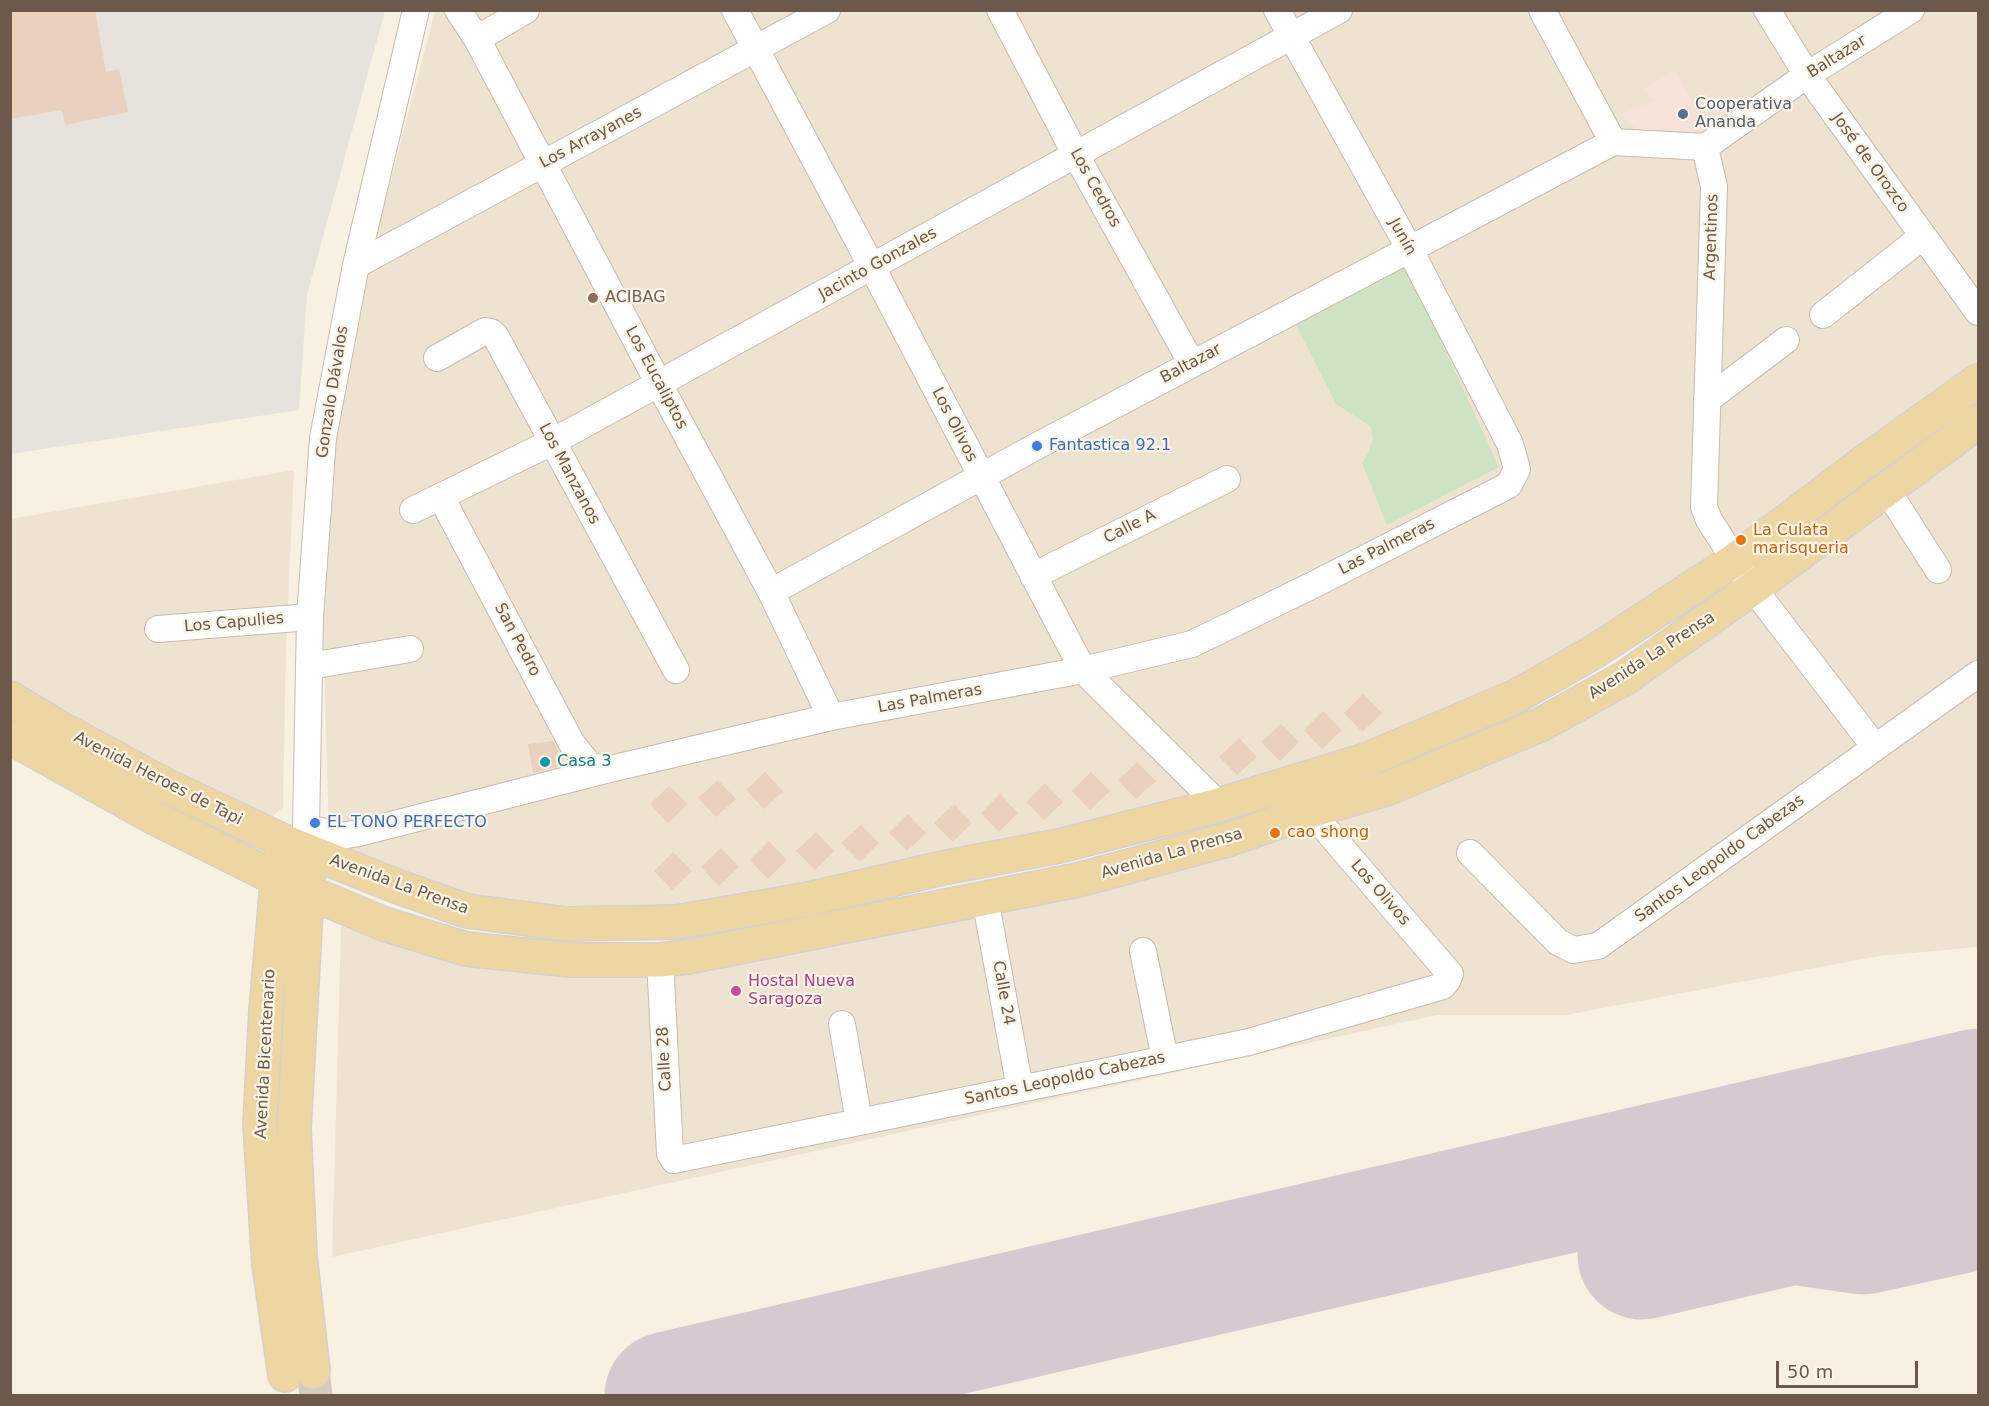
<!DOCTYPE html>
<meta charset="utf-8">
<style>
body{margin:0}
#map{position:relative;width:1989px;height:1406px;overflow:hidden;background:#f8f1e2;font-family:"DejaVu Sans",sans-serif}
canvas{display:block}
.frame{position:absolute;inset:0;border:12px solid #6c594c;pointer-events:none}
.scale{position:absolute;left:1776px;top:1361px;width:142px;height:27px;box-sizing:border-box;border:3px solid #6c594c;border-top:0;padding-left:8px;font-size:18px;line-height:21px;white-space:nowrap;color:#6c594c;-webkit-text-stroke:4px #fcf5e7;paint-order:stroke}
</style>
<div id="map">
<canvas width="1989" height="1406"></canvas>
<div class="frame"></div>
<div class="scale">50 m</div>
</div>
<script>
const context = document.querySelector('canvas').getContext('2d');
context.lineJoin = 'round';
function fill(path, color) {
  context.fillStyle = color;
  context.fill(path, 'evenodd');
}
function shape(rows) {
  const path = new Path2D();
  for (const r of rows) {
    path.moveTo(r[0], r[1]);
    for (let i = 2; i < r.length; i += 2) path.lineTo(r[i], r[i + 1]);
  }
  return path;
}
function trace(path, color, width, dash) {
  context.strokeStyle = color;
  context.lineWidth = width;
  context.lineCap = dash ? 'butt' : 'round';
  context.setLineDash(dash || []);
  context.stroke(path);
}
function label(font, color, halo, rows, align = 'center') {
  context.font = font + ' "DejaVu Sans",sans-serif';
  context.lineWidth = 4.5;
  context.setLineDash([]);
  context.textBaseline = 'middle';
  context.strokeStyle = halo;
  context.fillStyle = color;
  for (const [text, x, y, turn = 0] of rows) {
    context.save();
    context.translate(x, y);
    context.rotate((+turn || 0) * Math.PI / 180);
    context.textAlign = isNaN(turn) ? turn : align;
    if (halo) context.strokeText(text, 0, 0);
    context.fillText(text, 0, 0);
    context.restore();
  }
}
fill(shape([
 [435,11,1978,11,1978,363,1853,458,1587,645,1362,751,1179,804,807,885,681,908,566,909,476,897,345,856,329,836,323,617,335,440,368,267],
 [1978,435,1978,947,1879,956,1566,1015,1437,1015,332,1257,341,926,464,960,826,943,1545,736],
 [294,470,286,648,283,807,268,821,83,728,11,683,10,519]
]), '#eee3d1');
fill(shape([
 [1675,70,1704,124,1690,135,1646,135,1629,123,1621,114,1653,101,1644,88]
]), '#f7e2d7');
fill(shape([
 [11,11,385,11,307,295,299,410,11,454]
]), '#e8e2dc');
fill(shape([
 [1404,260,1499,467,1387,525,1362,463,1368,453,1373,438,1370,426,1336,404,1294,321]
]), '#cee3c3');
trace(shape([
 [1642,1255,1792,1220,1863,1230,1978,1205],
 [669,1396,1978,1093]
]), '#d6cad0', 129);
fill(shape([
 [10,10,95,10,106,72,119,69,128,112,65,125,62,110,10,119],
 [1363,694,1382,713,1362,732,1344,713],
 [1323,711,1342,730,1322,749,1304,730],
 [1281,724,1299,742,1280,761,1261,742],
 [1239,738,1257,757,1237,775,1219,757],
 [553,741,557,747,560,766,533,773,528,744],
 [1137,762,1156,781,1136,799,1118,780],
 [765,772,783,791,764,809,746,790],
 [1091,772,1110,791,1090,810,1072,791],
 [718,780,736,799,716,817,698,798],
 [1045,783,1063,802,1044,820,1026,802],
 [669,786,688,804,668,823,650,804],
 [1000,794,1018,813,999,832,981,813],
 [954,804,972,823,953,842,934,823],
 [908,814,926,833,907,851,889,833],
 [861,825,879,843,860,862,841,843],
 [816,832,834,851,815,870,796,851],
 [769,841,787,860,768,879,750,860],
 [721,848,739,867,719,886,701,867],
 [673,852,692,871,672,890,654,871]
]), '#e9d1bd');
trace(shape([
 [313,1371,316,1396]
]), '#d5cbbc', 33, [33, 16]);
const minor = shape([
 [458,10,477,39,659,384,771,592,831,717],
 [735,10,872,267,1083,670,1219,805],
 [1000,10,1076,155,1192,364],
 [1542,10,1613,142],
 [1767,10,1807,75,1978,312],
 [477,39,526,10],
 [1613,142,1705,147],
 [1705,147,1714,187,1704,507,1709,520,1753,588,1875,747],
 [1705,147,1807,75,1911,10],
 [356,265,827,10],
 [1823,315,1923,236],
 [437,358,485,331,491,332,496,337,676,670],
 [1707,400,1786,340],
 [1887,490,1938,570],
 [441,497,571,742,589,765,606,770],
 [413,510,552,442,1339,10],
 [1033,576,1227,479],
 [771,592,1037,446,1613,142],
 [158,629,310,617],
 [310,666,410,649],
 [306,827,341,836,359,833,606,770,831,717,1083,670,1192,644,1313,585,1509,485,1517,469,1510,444,1409,248,1277,10],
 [308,843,306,827,310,617,323,438,356,265,416,10],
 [1470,853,1558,942,1573,950,1598,946,1978,674],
 [985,898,1020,1089],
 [1143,951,1165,1059],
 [660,960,670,1154,674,1160,1249,1042,1443,986,1447,981,1450,974,1310,811],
 [842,1024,859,1121]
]);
const major = shape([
 [10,698,56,726,165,785,281,840,396,886,467,911,566,924,677,922,809,899,947,867,1059,846,1219,805,1366,760,1517,696,1592,653,1735,560,1859,466,1978,381],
 [10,737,155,818,277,879,384,924,466,949,570,960,660,960,688,957,1078,880,1230,839,1310,811,1386,789,1540,725,1625,678,1753,588,1978,422],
 [279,861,266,1011,260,1124,269,1264,285,1375],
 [308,872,294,1129,300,1256,313,1371]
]);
trace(minor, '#c9bbad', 28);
trace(major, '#d6d1cd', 36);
trace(minor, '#fff', 26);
trace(major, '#eed6a3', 33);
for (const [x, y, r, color] of [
 [1683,114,6,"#5c6f8a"],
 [593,298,6,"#8d6e63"],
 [1037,446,6,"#3f7fe0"],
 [1741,540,6,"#e8710a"],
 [545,762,6,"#0f9aa8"],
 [315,823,6,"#3f7fe0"],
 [1275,833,6,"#e8710a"],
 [736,991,6,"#d1479c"]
]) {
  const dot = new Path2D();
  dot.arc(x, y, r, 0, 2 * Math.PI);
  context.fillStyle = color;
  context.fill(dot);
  trace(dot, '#fcf5e7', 2);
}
label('16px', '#6c594c', '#fcf5e7', [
 ["Baltazar",1837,57,-32],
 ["Los Arrayanes",591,138,-28],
 ["José de Orozco",1870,163,54],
 ["Los Cedros",1095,188,61],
 ["Junín",1402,237,61],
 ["Argentinos",1712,237,-88],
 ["Jacinto Gonzales",878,264,-29],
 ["Baltazar",1191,364,-28],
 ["Los Eucaliptos",656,378,62],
 ["Gonzalo Dávalos",333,392,-81],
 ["Los Olivos",954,425,63],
 ["Los Manzanos",569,474,62],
 ["Calle A",1130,527,-27],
 ["Las Palmeras",1387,547,-27],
 ["Los Capulies",234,623,-5],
 ["San Pedro",517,640,62],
 ["Avenida La Prensa",1652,656,-33],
 ["Las Palmeras",930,699,-10],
 ["Avenida Heroes de Tapi",158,779,27],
 ["Avenida La Prensa",1172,854,-16],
 ["Santos Leopoldo Cabezas",1720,859,-36],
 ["Avenida La Prensa",399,885,20],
 ["Los Olivos",1380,893,49],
 ["Calle 24",1003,993,80],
 ["Avenida Bicentenario",266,1054,-87],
 ["Calle 28",665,1059,-93],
 ["Santos Leopoldo Cabezas",1065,1079,-12]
]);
label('16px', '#4e5e75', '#fcf5e7', [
 ["Cooperativa",1695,105],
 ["Ananda",1695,123]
], 'left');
label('16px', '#785e54', '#fcf5e7', [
 ["ACIBAG",605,298]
], 'left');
label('16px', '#366cbe', '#fcf5e7', [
 ["Fantastica 92.1",1049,446],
 ["EL TONO PERFECTO",327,823]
], 'left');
label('16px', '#c56008', '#fcf5e7', [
 ["La Culata",1753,531],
 ["marisqueria",1753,549],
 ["cao shong",1287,833]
], 'left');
label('16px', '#0d838f', '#fcf5e7', [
 ["Casa 3",557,762]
], 'left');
label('16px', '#b23c85', '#fcf5e7', [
 ["Hostal Nueva",748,982],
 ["Saragoza",748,1000]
], 'left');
</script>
